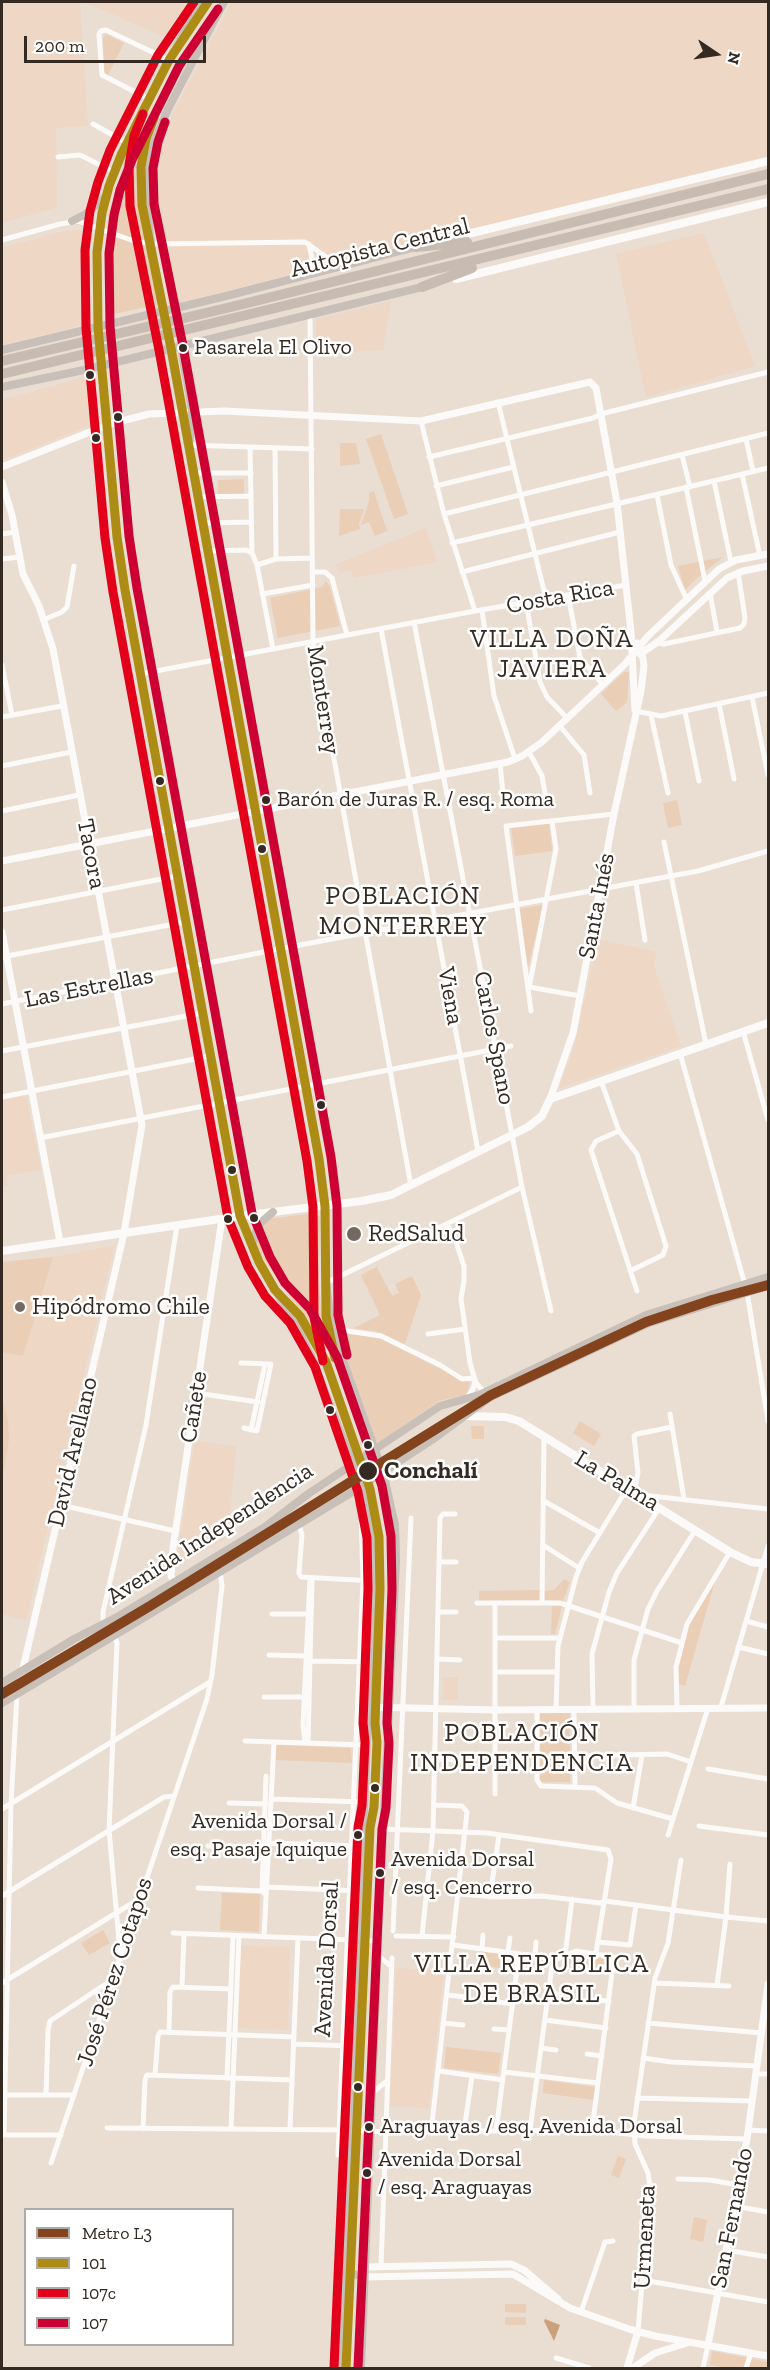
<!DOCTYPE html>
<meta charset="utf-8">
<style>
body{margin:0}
#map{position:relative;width:770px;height:2370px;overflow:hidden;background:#eaddd2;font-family:"Zilla Slab",serif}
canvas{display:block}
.frame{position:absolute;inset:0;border:3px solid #342a22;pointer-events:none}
.legend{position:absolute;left:24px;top:2208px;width:210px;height:138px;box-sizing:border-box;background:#fff;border:2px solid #aeaaa7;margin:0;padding:8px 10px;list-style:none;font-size:18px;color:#342a22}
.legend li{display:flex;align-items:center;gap:12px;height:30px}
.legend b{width:30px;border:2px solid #aeaaa7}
.north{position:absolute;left:686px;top:24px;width:60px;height:60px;-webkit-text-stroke:4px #fff;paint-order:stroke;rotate:103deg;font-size:16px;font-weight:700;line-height:24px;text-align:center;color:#342a22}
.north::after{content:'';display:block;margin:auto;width:21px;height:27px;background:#342a22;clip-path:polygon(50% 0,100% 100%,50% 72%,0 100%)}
.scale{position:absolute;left:24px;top:36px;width:182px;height:27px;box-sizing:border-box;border:3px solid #342a22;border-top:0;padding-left:8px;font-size:18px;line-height:21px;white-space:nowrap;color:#342a22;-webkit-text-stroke:4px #fff;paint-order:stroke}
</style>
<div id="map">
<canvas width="770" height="2370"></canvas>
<div class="frame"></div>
<ul class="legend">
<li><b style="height:8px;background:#83441d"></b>Metro L3</li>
<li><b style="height:8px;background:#ac8c15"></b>101</li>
<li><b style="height:8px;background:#e2001a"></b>107c</li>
<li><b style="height:8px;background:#c03"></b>107</li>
</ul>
<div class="north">N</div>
<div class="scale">200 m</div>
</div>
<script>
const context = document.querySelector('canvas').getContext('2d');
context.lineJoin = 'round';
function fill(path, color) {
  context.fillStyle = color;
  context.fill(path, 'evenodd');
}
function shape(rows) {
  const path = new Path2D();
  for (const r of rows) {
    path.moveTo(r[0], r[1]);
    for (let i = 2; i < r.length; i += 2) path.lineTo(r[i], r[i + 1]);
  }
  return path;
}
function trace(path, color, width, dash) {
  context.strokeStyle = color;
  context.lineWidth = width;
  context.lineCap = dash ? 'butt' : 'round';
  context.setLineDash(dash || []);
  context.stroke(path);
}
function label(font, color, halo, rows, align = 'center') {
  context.font = font + ' "Zilla Slab",serif';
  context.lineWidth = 5;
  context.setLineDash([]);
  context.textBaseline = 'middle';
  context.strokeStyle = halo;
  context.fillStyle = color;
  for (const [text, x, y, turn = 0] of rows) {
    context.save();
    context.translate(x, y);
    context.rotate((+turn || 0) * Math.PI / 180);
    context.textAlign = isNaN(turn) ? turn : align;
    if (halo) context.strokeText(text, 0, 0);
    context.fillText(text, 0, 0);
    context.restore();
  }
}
fill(shape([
 [2,2,80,2,88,126,56,128,57,207,2,223],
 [84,2,191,2,172,40],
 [236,2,768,2,768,156,169,305,156,228,159,153,170,120,187,86,231,3],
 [76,230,89,232,91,323,2,345,2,248,64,231],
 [704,233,755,366,646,397,616,254],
 [391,301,383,350,316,354,316,319],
 [95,374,97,423,2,460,2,400],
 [426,528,437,562,354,578,351,570,340,573,335,565],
 [598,939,656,952,654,967,681,1046,559,1088,573,1052],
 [23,1096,27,1099,41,1170,6,1176,8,1186,2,1187,2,1100],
 [114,1246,26,1620,2,1614,2,1484,9,1439,8,1421,2,1397,2,1352,23,1356,53,1257],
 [195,1440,236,1447,228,1538,176,1564],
 [443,1677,458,1677,458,1700,443,1700],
 [240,1946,290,1947,288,2030,237,2028],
 [396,1968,444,1971,429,2108,390,2106]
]), '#eed7c4');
fill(shape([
 [106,34,124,43,108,75,104,72,103,38],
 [149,113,138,157,137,182,139,205,159,304,110,315,109,314,105,280,108,215,125,159],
 [381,434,408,514,394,519,366,439],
 [340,443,356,443,360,464,340,466],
 [244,479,244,495,218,495,218,480],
 [374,491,387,531,375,536,369,522,361,525,369,501,369,493],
 [340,509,364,509,359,524,360,529,339,536],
 [723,557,697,578,685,590,678,566],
 [326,581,330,587,340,626,278,638,270,598,322,587],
 [624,672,629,672,627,703,623,699,626,703,616,711,601,694],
 [677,800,682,825,668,828,663,803],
 [549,822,552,851,515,856,511,827],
 [543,905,528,968,518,909],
 [315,1213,320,1217,319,1284,321,1308,328,1345,325,1353,313,1330,263,1258,255,1244,256,1232,268,1219],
 [53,1257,23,1356,2,1352,2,1262],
 [377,1267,392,1296,399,1293,395,1284,412,1276,421,1295,405,1344,379,1332,354,1328,380,1315,361,1275],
 [338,1333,378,1337,462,1380,470,1382,467,1393,465,1395,439,1401,379,1442,376,1441],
 [2,1397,8,1421,9,1439,2,1484],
 [580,1421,601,1434,594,1446,573,1433],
 [471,1426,484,1426,484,1439,472,1439],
 [564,1579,570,1582,563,1601,544,1600,544,1591,554,1590],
 [715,1581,685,1686,679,1684,678,1669,690,1623],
 [540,1590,540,1600,479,1601,479,1591],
 [552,1605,562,1606,555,1634,551,1634],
 [540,1712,570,1712,570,1782,540,1782],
 [276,1745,351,1748,352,1763,275,1760],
 [222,1893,260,1894,259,1932,220,1930],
 [103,1930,110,1943,89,1955,81,1943],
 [479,1951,502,1954,500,1968,477,1964],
 [565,1952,608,1958,607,1969,563,1963],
 [446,2047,501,2053,498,2074,444,2068],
 [544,2080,596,2087,594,2100,543,2093],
 [618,2156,626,2159,619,2178,611,2175],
 [694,2217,707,2220,703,2242,690,2239],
 [505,2304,526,2304,526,2313,505,2312],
 [505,2317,526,2317,526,2325,505,2325],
 [712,2351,768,2362,768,2368,728,2368,710,2365]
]), '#eaceb6');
fill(shape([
 [545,2319,560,2325,554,2341,544,2321]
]), '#caa17a');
trace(shape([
 [149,99,102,75,99,34,101,31,106,30,169,60],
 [93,124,127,143],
 [58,157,80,155,114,172],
 [2,240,60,224,78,221,131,240,151,244,305,242,339,266],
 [309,244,315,273],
 [310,314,313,642,411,1186],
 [498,402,546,599],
 [421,421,444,514,475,611],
 [746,439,753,471],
 [188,445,312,449],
 [250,447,252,553],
 [275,448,276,559],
 [682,455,690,487],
 [429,457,593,418,601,414,768,372],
 [193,473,251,473],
 [742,474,760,556],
 [714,481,731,562],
 [436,486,513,467],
 [686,487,705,581],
 [657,495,671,565,686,598],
 [197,497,251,496],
 [444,514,768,433],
 [202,523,251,522],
 [2,534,15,532],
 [452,543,768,468],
 [207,551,246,550,252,553,257,565,273,649],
 [2,559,19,557],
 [257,565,276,559,312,558],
 [312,572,325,572,332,578,347,635],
 [462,572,620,532],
 [710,593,717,632],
 [262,594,313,585],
 [568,595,580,657,603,685],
 [526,602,540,682,547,697,567,718],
 [482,610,494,696,515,759],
 [43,620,62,612,67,607,74,566],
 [414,622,522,1187,551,1311],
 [381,629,478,1151],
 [656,643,664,644,740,628,744,624,745,618,738,572],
 [2,665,12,715],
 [140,674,475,611,626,585],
 [752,697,768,775],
 [719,704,734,779],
 [635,711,661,716,768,693],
 [685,712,699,781],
 [651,715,668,793],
 [2,717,62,706],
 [559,725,584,755,590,793],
 [529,752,542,776,546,799],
 [500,764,504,803],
 [2,766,71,752],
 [2,811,79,795],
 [664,842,706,1044],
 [636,883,645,940],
 [2,910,177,876],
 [2,957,185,922],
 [530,983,556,849,552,821],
 [529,987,580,996],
 [2,1004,289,947,698,871,768,851],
 [531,1011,506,826,614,814],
 [743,1031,768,1120],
 [2,1051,202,1013],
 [680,1053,747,1292,768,1421],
 [601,1081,619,1131,637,1154,666,1246,663,1255,630,1271],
 [2,1097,210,1056],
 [619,1131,596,1141,591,1150,637,1291],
 [40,1138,511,1046],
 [447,1224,456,1242,464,1266,464,1280,461,1299,470,1363,476,1383,485,1393],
 [326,1283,522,1187],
 [334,1329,381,1336,440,1365,462,1379,474,1378],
 [428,1334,465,1329],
 [241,1363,271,1364,257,1431,244,1428],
 [196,1393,258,1402],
 [467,1398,473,1389,475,1381],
 [670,1414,684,1499],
 [251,1430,265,1364],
 [634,1491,638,1473,634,1436,637,1434,672,1427],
 [642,1495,768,1509],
 [544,1501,600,1533],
 [61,1505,175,1531],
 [298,1523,302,1534,299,1573,301,1577,374,1581],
 [543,1545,579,1568],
 [439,1562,456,1562],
 [542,1602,544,1437],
 [477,1603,560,1603,682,1643],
 [495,1603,495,1794],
 [438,1612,456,1612],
 [272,1614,311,1614],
 [746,1621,768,1627],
 [103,1624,103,1612,146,1425,177,1225],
 [114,1635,117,1643,109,1830,120,1952],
 [495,1638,559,1638],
 [738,1647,768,1654],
 [269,1655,307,1656],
 [437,1659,460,1660],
 [311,1661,370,1662],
 [495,1672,556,1672],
 [264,1697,305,1697],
 [721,1707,768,1546],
 [634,1708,634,1660,648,1609,657,1591,696,1529],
 [677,1708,676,1667,687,1624,730,1552],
 [537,1709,537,1780,541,1786,595,1788,617,1803,673,1819],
 [556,1709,558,1646,576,1577,582,1562,628,1487],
 [574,1709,575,1787],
 [593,1709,592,1654,609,1592,617,1573,660,1507],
 [245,1741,366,1745],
 [305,1743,303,1725,310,1578],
 [308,1743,312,1580],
 [574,1756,667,1754,691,1762],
 [435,1759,460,1760],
 [708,1769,768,1779],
 [271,1799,364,1802],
 [229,1803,266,1804],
 [633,1808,642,1755],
 [2,1809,210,1682],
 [699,1826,768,1835],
 [384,1829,487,1833,608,1850,611,1859,596,1953],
 [668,1835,708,1708],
 [269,1843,362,1846],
 [208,1846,267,1847],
 [267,1887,360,1891],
 [198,1888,262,1891],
 [458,1894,498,1897,542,1896,600,1903,605,1901,726,1917,768,1921],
 [266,1895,262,1891,266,1776],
 [2,1896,164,1797,174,1796],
 [490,1897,499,1835],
 [393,1931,411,1518],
 [173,1933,378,1941],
 [396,1936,454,1937],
 [422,1936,433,1831,440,1518,443,1514,455,1514],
 [264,1937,274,1742],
 [598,1942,630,1945,636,1905],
 [453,1945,557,1959,576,1951,614,1957,592,2130],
 [482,1948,483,1935],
 [508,1952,510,1938],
 [377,1955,391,1966],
 [535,1956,536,1942],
 [565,1956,572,1899],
 [2,1983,139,1899],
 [654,1983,729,1986],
 [717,1985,726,1917,730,1864],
 [182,1987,184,1934],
 [548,1993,565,1995],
 [447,1995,466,1997],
 [594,2000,609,2001],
 [498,2002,513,2004],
 [545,2020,606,2028],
 [443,2023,463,2025],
 [648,2023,762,2033],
 [494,2029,509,2030],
 [169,2032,170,1992,173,1987,231,1989],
 [294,2044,353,2046],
 [541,2048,556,2050],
 [587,2054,602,2056],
 [643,2058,671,2062,757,2066],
 [439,2071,503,2080],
 [504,2072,598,2083],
 [756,2074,768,2074],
 [155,2075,158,2036,160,2032,294,2037],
 [227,2078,233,1936],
 [372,2093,387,2081],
 [3,2095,74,2095],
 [46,2095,48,2030,50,2021,113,1979],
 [637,2098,752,2101],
 [107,2128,350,2130,384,2132,592,2130,645,2136,747,2139],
 [143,2129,145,2080,147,2075,292,2080],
 [231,2129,239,1936],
 [290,2129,298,1938],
 [530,2130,553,1958],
 [748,2130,768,2131],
 [464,2131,472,2076],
 [496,2131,519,1954],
 [431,2132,467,1812,462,1806,434,1805],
 [3,2135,61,2135],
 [4,2135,11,1804,17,1694],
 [338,2155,363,1580,361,1513],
 [51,2163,207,1699,212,1675,222,1586,220,1570],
 [678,2179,710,2180,738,2185],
 [734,2206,768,2212],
 [726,2250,768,2257],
 [381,2267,392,1958],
 [643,2280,768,2302],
 [581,2312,605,2242,613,2241],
 [638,2331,650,2187,648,2173,635,2144,634,2123,655,1978,668,1943,681,1860],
 [556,2358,589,2368],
 [703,2368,708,2345],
 [746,2368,751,2353]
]), '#fcfaf8', 5);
trace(shape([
 [2,467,110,424,149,414,224,411,421,421,590,382,596,388,617,503,631,632,635,710],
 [2,482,12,515,23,574,39,606,53,649,142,1125,124,1233,17,1694],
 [640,654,659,641,727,578,743,571,768,566],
 [2,861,508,762,522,756,542,742,625,664,648,636,719,569,736,560,768,554],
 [2,932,60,1242],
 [550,1099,573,1033,614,814,641,691,644,665,642,653,637,643],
 [181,1593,171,1576,173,1548,222,1219],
 [368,1707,495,1710,768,1708],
 [365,2267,511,2264,524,2270,558,2299],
 [364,2277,513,2274,570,2308,629,2329,655,2336,768,2356],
 [708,2345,747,2139,768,1984],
 [627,2368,638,2331],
 [633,2368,655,2353,687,2343]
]), '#fcfaf8', 7);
trace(shape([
 [443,240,768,161],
 [456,279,768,202],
 [2,1251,240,1216,362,1201,391,1195,528,1127,542,1116,550,1099,768,1023],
 [464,1416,505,1417,519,1421,730,1552,751,1562,768,1564]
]), '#fcfaf8', 8);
trace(shape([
 [200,2,137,122,109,186,102,213,97,252,98,327,117,537,125,590,240,1216,259,1262,296,1325,312,1358,361,1486,373,1536,374,1581,340,2368],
 [224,2,169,107,154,142,147,182,147,205,151,244,319,1159,325,1206,325,1273,330,1315,341,1354,383,1472,395,1525,396,1561,378,1941,361,2368],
 [72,221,86,214,105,197],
 [183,346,182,353,192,410,190,439],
 [2,350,226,296,416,247],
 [2,387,84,370,422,287],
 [252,1246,258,1225,273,1212],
 [2,1683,74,1639,119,1616,265,1527,308,1494,440,1406,479,1395,646,1315,768,1277],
 [2,1703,354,1491,432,1440,489,1398,649,1323,768,1286],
 [344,2268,350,2273,364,2277]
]), '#c8bfb8', 8);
trace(shape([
 [416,247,467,242],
 [422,287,472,268],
 [2,361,231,307,768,174],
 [2,374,768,189]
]), '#c8bbb2', 10);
trace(shape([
 [208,2,169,60,121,155,109,186,102,213,97,252,98,327,117,537,125,590,240,1216,259,1262,275,1290,300,1316,326,1362,370,1489,379,1537,380,1589,375,1723,377,1742,374,1807,370,1828,346,2368],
 [154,118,146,139,141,167,142,205,171,348,319,1159,325,1206,326,1316,335,1358]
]), '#ac8c15', 9);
trace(shape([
 [194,2,158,55,110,150,98,182,90,211,85,250,86,328,105,538,113,592,228,1218,248,1267,265,1296,290,1323,315,1367,358,1492,367,1538,368,1589,363,1723,365,1742,362,1806,358,1827,334,2367],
 [143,114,134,136,129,165,130,206,159,350,307,1161,313,1207,314,1317,323,1361]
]), '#e2001a', 9);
trace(shape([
 [218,9,179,66,132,160,120,190,114,215,109,253,110,326,129,536,137,588,252,1213,270,1257,285,1283,310,1309,337,1357,382,1486,391,1536,392,1589,387,1723,389,1743,386,1808,382,1829,358,2368],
 [165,122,158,142,153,168,154,204,183,346,331,1157,337,1206,338,1315,347,1355]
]), '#c03', 9);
trace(shape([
 [2,1694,150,1606,491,1395,646,1322,712,1300,768,1285]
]), '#83441d', 10);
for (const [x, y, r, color] of [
 [183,348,5,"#342a22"],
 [90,375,5,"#342a22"],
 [118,417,5,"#342a22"],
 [96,438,5,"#342a22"],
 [160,781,5,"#342a22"],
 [266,800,5,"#342a22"],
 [262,849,5,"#342a22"],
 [321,1105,5,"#342a22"],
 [232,1170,5,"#342a22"],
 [254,1218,5,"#342a22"],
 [228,1219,5,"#342a22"],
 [354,1234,8,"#746960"],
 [20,1307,6,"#746960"],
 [330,1410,5,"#342a22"],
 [368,1445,5,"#342a22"],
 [368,1471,10,"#342a22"],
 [375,1788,5,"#342a22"],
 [358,1835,5,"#342a22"],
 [380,1873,5,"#342a22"],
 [358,2087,5,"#342a22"],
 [369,2127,5,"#342a22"],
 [367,2173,5,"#342a22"]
]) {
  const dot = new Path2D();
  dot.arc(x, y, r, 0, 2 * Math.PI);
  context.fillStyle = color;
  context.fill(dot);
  trace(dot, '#fff', 2);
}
label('22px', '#342a22', '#fff', [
 ["Pasarela El Olivo",194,348],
 ["Barón de Juras R. / esq. Roma",277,800],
 ["Avenida Dorsal /",347,1822,"right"],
 ["esq. Pasaje Iquique",347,1850,"right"],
 ["Avenida Dorsal",391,1860],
 ["/ esq. Cencerro",391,1888],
 ["Araguayas / esq. Avenida Dorsal",380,2127],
 ["Avenida Dorsal",378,2160],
 ["/ esq. Araguayas",378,2188]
], 'left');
label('24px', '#342a22', '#fff', [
 ["Autopista Central",380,248,-14],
 ["Costa Rica",560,597,-10],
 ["Monterrey",323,700,81],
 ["Tacora",91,854,79],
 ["Santa Inés",597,906,-79],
 ["Las Estrellas",89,988,-11],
 ["Viena",450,996,80],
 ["Carlos Spano",494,1038,79],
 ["Cañete",194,1407,-81],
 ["David Arellano",73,1452,-77],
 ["La Palma",617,1481,31],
 ["Avenida Independencia",210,1534,-33],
 ["Avenida Dorsal",327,1959,-87],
 ["José Pérez Cotapos",115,1972,-72],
 ["San Fernando",732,2218,-79],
 ["Urmeneta",645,2237,-87]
]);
label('24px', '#342a22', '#fff', [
 ["RedSalud",368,1234],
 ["Hipódromo Chile",32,1307]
], 'left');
label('bold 24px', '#342a22', '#fff', [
 ["Conchalí",384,1471]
], 'left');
context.letterSpacing = '1.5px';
label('26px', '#342a22', '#fff', [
 ["VILLA DOÑA",552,640],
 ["JAVIERA",552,670],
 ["POBLACIÓN",403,897],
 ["MONTERREY",403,927],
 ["POBLACIÓN",522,1734],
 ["INDEPENDENCIA",522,1764],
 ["VILLA REPÚBLICA",532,1965],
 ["DE BRASIL",532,1995]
]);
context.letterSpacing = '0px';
</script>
